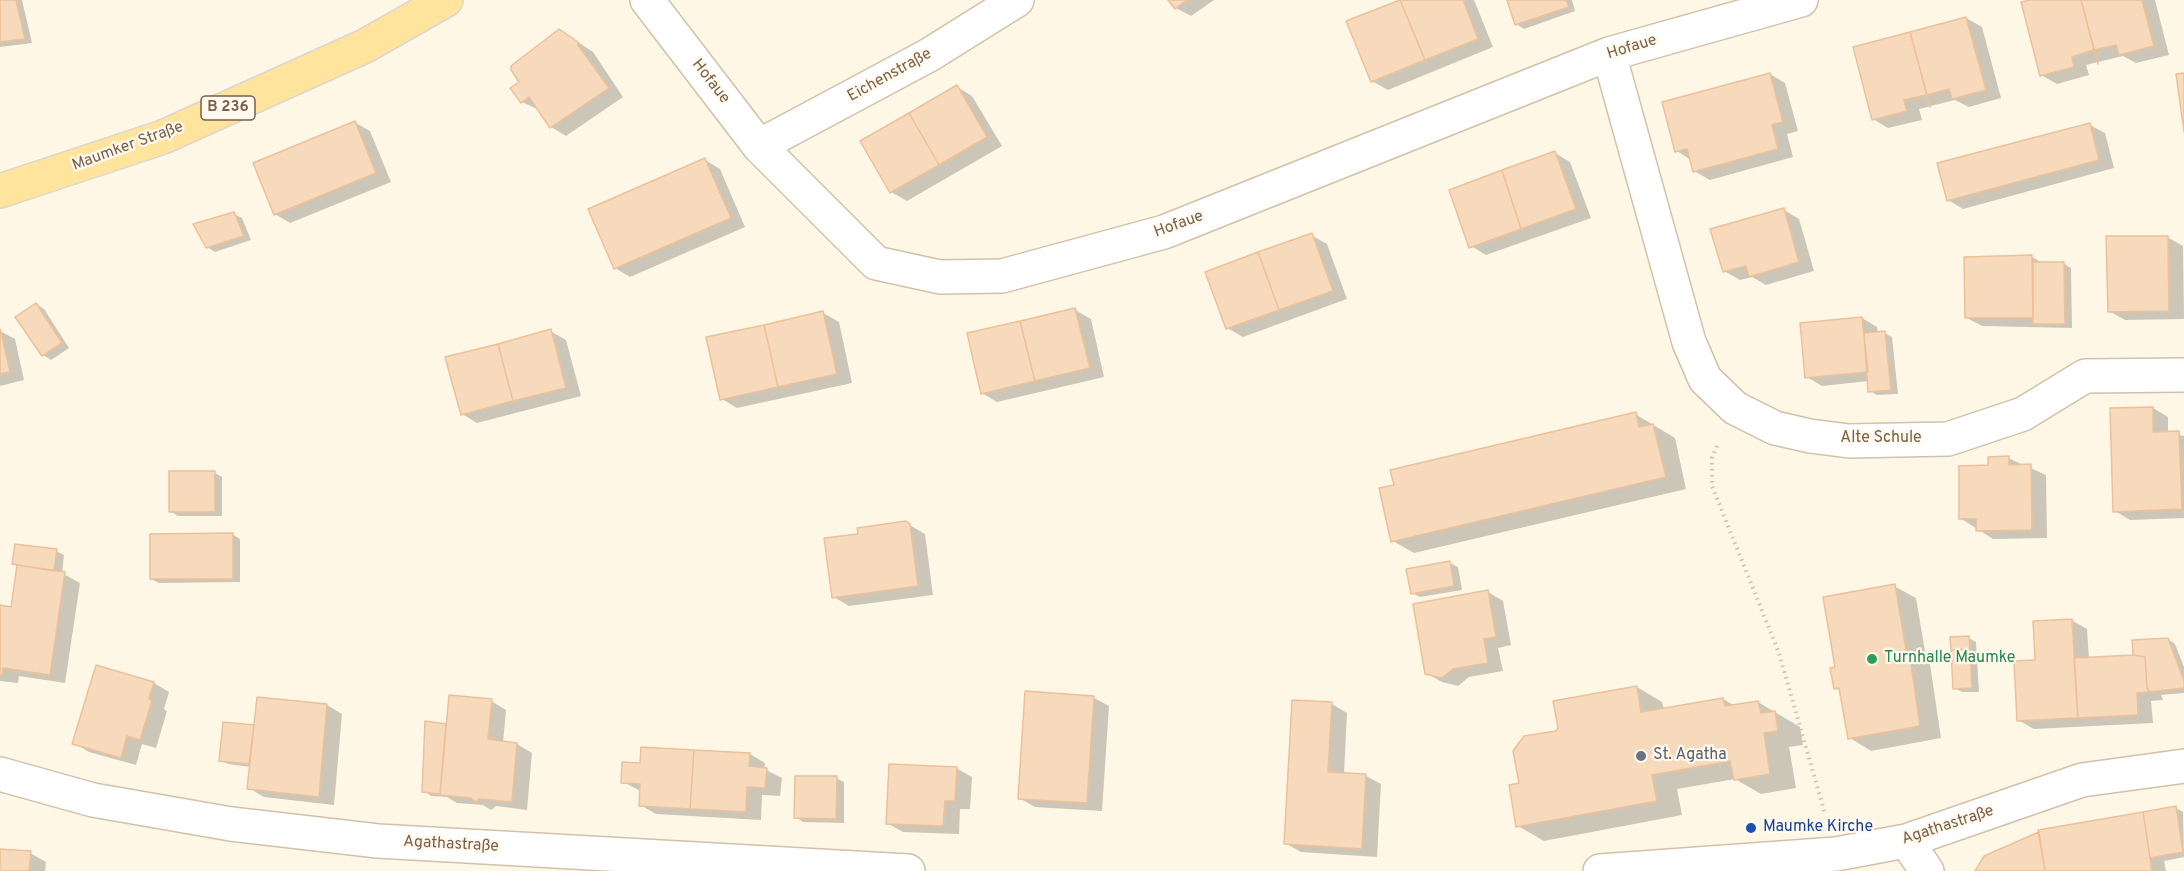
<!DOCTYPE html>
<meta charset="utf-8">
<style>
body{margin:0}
canvas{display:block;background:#fff7e6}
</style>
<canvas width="2184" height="871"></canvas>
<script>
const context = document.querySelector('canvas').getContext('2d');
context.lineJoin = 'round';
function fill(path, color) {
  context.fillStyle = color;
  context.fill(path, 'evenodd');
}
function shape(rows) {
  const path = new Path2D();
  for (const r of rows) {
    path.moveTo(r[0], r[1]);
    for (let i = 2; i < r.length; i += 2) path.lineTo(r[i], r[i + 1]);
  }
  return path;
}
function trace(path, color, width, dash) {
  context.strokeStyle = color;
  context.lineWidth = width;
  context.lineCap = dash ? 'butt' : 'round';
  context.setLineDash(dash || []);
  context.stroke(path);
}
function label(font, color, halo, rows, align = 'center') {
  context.font = font + ' Overpass,sans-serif';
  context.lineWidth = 4.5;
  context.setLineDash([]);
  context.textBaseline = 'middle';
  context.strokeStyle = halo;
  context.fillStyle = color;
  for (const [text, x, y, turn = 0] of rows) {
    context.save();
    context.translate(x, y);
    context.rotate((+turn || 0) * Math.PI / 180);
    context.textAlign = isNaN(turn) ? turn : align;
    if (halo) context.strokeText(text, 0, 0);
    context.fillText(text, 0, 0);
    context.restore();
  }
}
fill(shape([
 [0,0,22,0,32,43,0,47],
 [1170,0,1214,0,1191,16,1176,8],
 [1402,0,1474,0,1493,47,1388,90,1372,81],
 [1508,0,1572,0,1575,11,1524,29,1516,24],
 [2035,0,2155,0,2169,55,2136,63,2123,56,2086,65,2089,75,2057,84,2041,75],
 [1966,18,1982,27,2001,98,1969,107,1955,100,1919,109,1922,120,1888,128,1873,119,1855,48],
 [575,40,593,52,623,97,566,136,551,127,539,110,522,102,521,82],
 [1770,74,1785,83,1798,131,1787,134,1793,157,1710,180,1694,171,1691,160,1677,151],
 [957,87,972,96,1002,146,907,201,891,192],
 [354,122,370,131,391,182,290,223,275,214],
 [2090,125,2105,133,2114,168,1963,209,1948,200],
 [1555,153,1570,162,1591,218,1486,255,1471,246],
 [705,160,720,169,745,227,630,277,615,268],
 [1784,210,1799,219,1814,271,1766,285,1752,277,1740,280,1724,271],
 [234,214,242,218,251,240,215,252,207,247],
 [1311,235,1327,244,1347,299,1243,337,1227,328,1207,273],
 [2167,237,2183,246,2184,319,2125,320,2109,311],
 [2032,257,2044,264,2064,264,2071,268,2072,328,1982,326,1967,318,1966,258],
 [36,304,44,309,69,348,51,360,43,355],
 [1075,310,1091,319,1104,377,997,402,982,393],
 [823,313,839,322,852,383,737,408,722,399],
 [1862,318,1877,327,1878,333,1885,333,1892,337,1898,394,1877,395,1870,391,1869,381,1822,386,1807,377],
 [0,331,15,339,24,380,0,386],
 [550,331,566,340,581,396,477,423,462,414],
 [2153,408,2168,417,2168,433,2184,436,2184,518,2130,520,2115,511],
 [1635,414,1675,438,1686,489,1414,553,1393,541],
 [2008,458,2046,475,2047,538,1993,539,1960,518,1990,467],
 [215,473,222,477,222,516,178,516,171,512],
 [906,523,925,534,933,595,849,606,834,597,859,535],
 [232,534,240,539,240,582,159,583,151,579],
 [56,551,64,555,62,573,80,583,65,683,19,676,18,683,0,681,0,607,12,609,18,566,13,564],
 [1450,563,1458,567,1462,590,1420,597,1412,593],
 [1894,586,1916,598,1927,663,1930,664,1941,738,1871,751,1850,738,1842,692,1835,688,1837,668],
 [1488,592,1503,601,1511,645,1498,648,1503,671,1469,677,1458,686,1442,682,1426,673],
 [2071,620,2087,629,2089,659,2140,658,2168,639,2175,644,2184,667,2184,693,2161,695,2163,700,2151,701,2153,723,2034,729,2018,720,2037,661],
 [1969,638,1976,642,1979,692,1962,692,1954,688],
 [154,683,169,692,164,709,167,711,156,748,142,744,136,765,89,752,74,743],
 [1637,687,1662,702,1664,709,1723,699,1735,706,1758,702,1800,727,1803,745,1789,747,1796,788,1761,794,1735,779,1677,789,1682,815,1544,841,1518,826,1521,784,1557,732],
 [1094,698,1109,706,1102,811,1035,807,1019,798],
 [491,701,506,710,503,743,517,744,532,753,527,810,496,806,491,810,483,805,457,803,447,797,431,796,424,791,426,723,448,726],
 [1293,702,1332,704,1347,713,1344,774,1366,776,1381,784,1377,857,1301,852,1285,843],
 [327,705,342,714,334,805,264,797,249,788,251,767,228,764,221,760,224,724,255,727],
 [750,754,765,763,764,769,782,778,780,796,762,795,761,820,656,814,640,805,641,791,623,782,641,765],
 [956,768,972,777,970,809,960,809,959,834,903,832,887,823],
 [836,778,844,782,844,823,803,822,796,817],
 [2176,808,2183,812,2184,857,2164,861,2166,871,1977,871,1985,857,2041,833],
 [0,851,30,853,46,862,45,871,0,871]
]), '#0003');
const building = shape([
 [0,0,16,0,25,39,0,42,0,0],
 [1168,0,1187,0,1175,9,1168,0],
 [1400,0,1425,60,1371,82,1346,21,1400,0],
 [1400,0,1463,0,1478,39,1425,60,1400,0],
 [1507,0,1566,0,1569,7,1515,25,1507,0],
 [2030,0,2081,0,2098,64,2093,50,2072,57,2074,67,2040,76,2021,2,2030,0],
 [2081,0,2142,0,2154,46,2119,55,2116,45,2094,50,2081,0],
 [1966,17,1986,90,1952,99,1949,89,1927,95,1910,32,1966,17],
 [559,29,578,42,578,45,609,88,550,128,529,97,521,103,510,88,519,82,511,70,511,66,559,29],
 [1910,32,1930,107,1926,95,1904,100,1907,111,1872,120,1853,47,1910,32],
 [1770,73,1783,122,1772,125,1778,149,1693,172,1687,149,1675,152,1662,102,1770,73],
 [2184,73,2184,132,2176,74,2184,73],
 [957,85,987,137,939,165,909,113,957,85],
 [909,113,939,165,890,193,860,141,909,113],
 [355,121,376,173,274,215,253,163,355,121],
 [2090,123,2099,160,1947,201,1937,163,2090,123],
 [1555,151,1576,209,1521,229,1502,170,1555,151],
 [705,158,731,218,614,269,588,209,705,158],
 [1502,170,1521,229,1469,248,1449,190,1502,170],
 [1784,208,1799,262,1749,277,1746,266,1723,272,1710,229,1784,208],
 [234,212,244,236,206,248,193,224,234,212],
 [1312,233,1333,291,1279,310,1258,252,1312,233],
 [2106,236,2168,236,2169,311,2108,312,2106,236],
 [1258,252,1279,310,1226,329,1205,272,1258,252],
 [2032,255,2033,318,1965,318,1964,257,2032,255],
 [2033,262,2064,262,2065,324,2033,324,2033,262],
 [36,303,62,343,42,356,15,317,36,303],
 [1075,308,1090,368,1035,381,1020,321,1075,308],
 [823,311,837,374,778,387,764,325,823,311],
 [1862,317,1868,372,1805,378,1800,323,1862,317],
 [1020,321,1035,381,981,394,967,333,1020,321],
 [764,325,778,387,720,400,706,337,764,325],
 [0,329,10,372,0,374,0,329],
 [551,329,566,388,513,401,498,344,551,329],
 [1885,331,1891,390,1868,392,1864,333,1885,331],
 [498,344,513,401,461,415,445,357,498,344],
 [2153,407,2153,432,2179,431,2182,509,2113,512,2110,408,2153,407],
 [1636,412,1639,427,1653,424,1666,477,1391,542,1379,488,1394,485,1390,470,1636,412],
 [2009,456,2009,465,2031,464,2032,530,1976,531,1976,519,1959,519,1959,466,1988,465,1988,457,2009,456],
 [169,471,215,471,215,512,169,512,169,471],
 [906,521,910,524,918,586,832,598,824,538,858,534,857,528,906,521],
 [233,533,233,579,150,579,150,534,233,533],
 [15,544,57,549,54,571,12,564,15,544],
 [1450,561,1454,586,1411,594,1406,569,1450,561],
 [17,565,65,572,50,675,3,668,2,676,0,675,0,605,11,607,17,565],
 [1895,584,1906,650,1909,650,1920,726,1848,739,1839,688,1834,689,1830,668,1835,667,1823,597,1895,584],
 [1488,590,1496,637,1484,639,1488,663,1453,669,1442,678,1425,674,1413,604,1488,590],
 [2072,619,2078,718,2017,721,2014,661,2035,660,2033,621,2072,619],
 [1969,636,1970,649,1951,650,1950,637,1969,636],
 [2168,638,2184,681,2184,688,2150,692,2147,688,2145,657,2133,655,2132,640,2168,638],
 [1970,649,1972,688,1953,689,1951,650,1970,649],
 [2133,655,2145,657,2147,688,2150,692,2137,693,2138,715,2078,718,2074,658,2133,655],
 [96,665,154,682,149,699,152,701,140,740,127,736,121,758,72,744,96,665],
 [1637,686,1641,712,1723,698,1725,706,1758,701,1761,713,1775,711,1778,731,1764,733,1770,774,1734,780,1730,761,1652,775,1657,801,1516,827,1509,785,1519,783,1513,751,1524,736,1556,731,1558,728,1553,701,1637,686],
 [1025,691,1094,696,1087,803,1018,799,1025,691],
 [449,695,492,699,488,739,517,743,512,802,480,799,475,802,471,798,440,795,449,695],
 [257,697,327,704,319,797,247,789,257,697],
 [1292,700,1332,702,1328,772,1366,774,1362,849,1284,844,1292,700],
 [425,721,446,724,440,794,422,792,425,721],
 [223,722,254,725,249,764,219,761,223,722],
 [641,747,694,750,690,809,639,806,640,784,621,783,622,762,640,763,641,747],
 [694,750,750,753,749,766,767,768,765,788,747,787,746,812,690,809,694,750],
 [889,764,957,767,955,801,945,801,943,826,886,824,889,764],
 [795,776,837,776,836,819,794,818,795,776],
 [2176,806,2183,852,2150,858,2143,812,2176,806],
 [2143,812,2152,871,2045,871,2038,830,2143,812],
 [2039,832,2045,871,1975,871,1984,856,2039,832],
 [0,849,31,851,29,871,0,871,0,849]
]);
fill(building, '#f7d9bb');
trace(building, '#ecc199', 1.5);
const minor = shape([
 [647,0,759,146,876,263,940,277,1002,276,1164,232,1609,54,1801,0],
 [1609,54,1689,342,1705,379,1735,408,1775,428,1810,436,1849,441,1948,439,2023,414,2085,376,2184,375],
 [759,146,929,55,1017,0],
 [0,774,93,800,231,824,378,841,908,871],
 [1906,841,1927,871],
 [1600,871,1836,854,1906,841,2082,780,2184,766]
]);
const major = shape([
 [0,191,163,137,365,46,446,0]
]);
trace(minor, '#d3c0aa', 36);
trace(major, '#ddd5cf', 36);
trace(shape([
 [1717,446,1712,457,1712,486,1779,653,1825,814]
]), '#ddbc9d', 4, [1.5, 4.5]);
trace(minor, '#fff', 33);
trace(major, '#ffe49d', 33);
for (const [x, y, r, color] of [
 [1872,659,6,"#2e9e5b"],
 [1641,756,6,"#6b7280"],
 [1751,828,6,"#1a4fb4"]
]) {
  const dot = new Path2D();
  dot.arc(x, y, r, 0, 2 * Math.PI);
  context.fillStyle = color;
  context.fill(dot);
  trace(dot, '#fffaef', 2);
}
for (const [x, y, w] of [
 [228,108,54]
]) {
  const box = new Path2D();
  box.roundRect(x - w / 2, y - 12, w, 24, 4.5);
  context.fillStyle = '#fffaef';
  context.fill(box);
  trace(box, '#7c5f47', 1.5);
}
label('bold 15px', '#7c5f47', null, [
 ["B 236",228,108]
]);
label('16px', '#7c5f47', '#fffaef', [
 ["Hofaue",1632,48,-17],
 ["Eichenstraße",890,76,-29],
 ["Hofaue",710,82,52],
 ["Maumker Straße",128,147,-20],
 ["Hofaue",1179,225,-20],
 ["Alte Schule",1881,439],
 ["Agathastraße",1948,826,-18],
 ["Agathastraße",451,845,3]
]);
label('16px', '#27864d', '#fffaef', [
 ["Turnhalle Maumke",1884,659]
], 'left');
label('16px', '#5b616d', '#fffaef', [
 ["St. Agatha",1653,756]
], 'left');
label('16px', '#164399', '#fffaef', [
 ["Maumke Kirche",1763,828]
], 'left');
</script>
